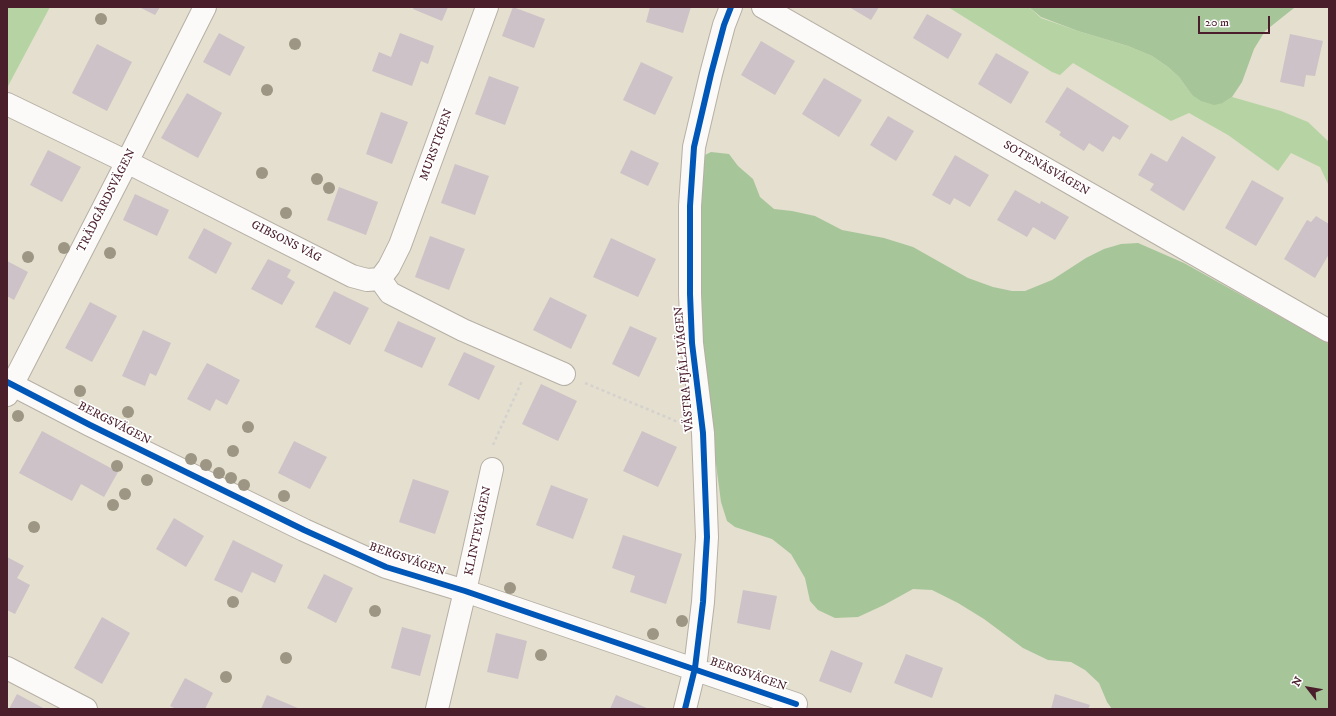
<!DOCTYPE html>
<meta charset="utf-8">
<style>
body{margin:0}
#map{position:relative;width:1336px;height:716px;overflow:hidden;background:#e4dfce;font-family:"IM FELL DW Pica",serif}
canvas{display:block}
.frame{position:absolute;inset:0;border:8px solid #4a1f2b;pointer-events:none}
.north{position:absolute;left:1288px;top:668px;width:40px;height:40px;-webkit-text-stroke:3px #fff;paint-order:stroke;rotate:301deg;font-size:11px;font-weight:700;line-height:16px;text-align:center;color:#4a1f2b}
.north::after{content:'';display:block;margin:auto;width:14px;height:18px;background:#4a1f2b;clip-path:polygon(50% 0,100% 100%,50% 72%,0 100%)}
.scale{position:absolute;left:1198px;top:16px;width:72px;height:18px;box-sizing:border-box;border:2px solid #4a1f2b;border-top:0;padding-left:5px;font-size:12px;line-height:14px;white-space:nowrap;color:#4a1f2b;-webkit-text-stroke:3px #fff;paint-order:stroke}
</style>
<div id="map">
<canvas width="1336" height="716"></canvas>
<div class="frame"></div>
<div class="north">N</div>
<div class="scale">20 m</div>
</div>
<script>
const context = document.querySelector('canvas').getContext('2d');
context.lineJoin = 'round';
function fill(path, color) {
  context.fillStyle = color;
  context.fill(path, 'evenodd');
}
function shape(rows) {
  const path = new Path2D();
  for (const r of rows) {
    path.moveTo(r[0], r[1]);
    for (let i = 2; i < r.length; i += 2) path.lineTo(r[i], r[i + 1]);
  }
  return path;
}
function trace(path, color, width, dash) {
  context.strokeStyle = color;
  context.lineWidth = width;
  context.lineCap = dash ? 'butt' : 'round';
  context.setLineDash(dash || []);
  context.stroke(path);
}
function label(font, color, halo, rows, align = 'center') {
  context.font = font + ' "IM FELL DW Pica",serif';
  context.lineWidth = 3.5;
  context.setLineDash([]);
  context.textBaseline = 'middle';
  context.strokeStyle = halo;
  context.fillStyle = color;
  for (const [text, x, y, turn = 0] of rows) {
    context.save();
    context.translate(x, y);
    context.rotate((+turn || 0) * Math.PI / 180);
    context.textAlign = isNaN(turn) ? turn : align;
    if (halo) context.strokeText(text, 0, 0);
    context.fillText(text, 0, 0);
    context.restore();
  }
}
fill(shape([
 [7,7,50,7,7,88],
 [948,7,1029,7,1041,18,1078,31,1128,46,1152,56,1168,67,1179,77,1192,95,1223,103,1232,97,1281,111,1308,122,1329,142,1329,186,1320,167,1291,153,1278,171,1228,135,1189,113,1171,121,1073,63,1060,75,1052,72]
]), '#b6d4a3');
fill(shape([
 [1029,7,1207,8,1298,7,1294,8,1265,31,1254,49,1242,82,1232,97,1223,103,1214,105,1201,101,1192,95,1179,77,1168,67,1152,56,1128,46,1078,31,1041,17],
 [711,152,729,154,738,166,753,179,760,197,774,209,792,211,815,216,842,230,884,238,913,247,968,278,993,287,1012,291,1025,291,1052,280,1086,258,1104,249,1121,244,1138,243,1184,263,1329,344,1329,709,1112,709,1107,702,1099,683,1085,670,1071,662,1048,660,1023,648,984,619,958,603,932,590,913,589,884,605,858,617,835,618,818,610,810,601,805,578,791,554,772,539,735,527,727,521,721,502,692,283,703,156]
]), '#a6c599');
fill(shape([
 [139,7,160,7,155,15],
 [414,7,448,7,442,21,413,9],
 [513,7,545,19,534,48,502,36],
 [650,7,691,7,683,33,646,22],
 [849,7,879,7,871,20],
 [927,14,962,34,948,59,913,38],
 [219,33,245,47,230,76,203,62],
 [400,33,434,46,428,64,421,61,412,86,372,71,379,52,391,57],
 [1290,34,1323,41,1315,76,1306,75,1304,87,1280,82],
 [761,41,795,61,775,95,741,75],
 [97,44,132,62,107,111,72,93],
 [996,53,1029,72,1011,104,978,84],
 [641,62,673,77,655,115,623,100],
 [489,76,519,87,505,125,475,114],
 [824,78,862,100,839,137,802,114],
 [1067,87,1129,126,1120,140,1113,136,1103,152,1089,143,1084,151,1059,135,1061,132,1045,122],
 [187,93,222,113,198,158,161,138],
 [381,112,408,122,392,164,366,154],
 [888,116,914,131,896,161,870,145],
 [1182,136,1216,157,1184,211,1150,190,1154,184,1138,175,1151,153,1167,162],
 [48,150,81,167,62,202,30,185],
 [631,150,659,163,648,186,620,173],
 [955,155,989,175,970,207,954,198,950,205,932,195],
 [455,164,489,176,475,215,441,203],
 [1252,180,1284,198,1256,246,1225,228],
 [339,187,378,202,366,235,327,220],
 [1015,190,1040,204,1041,201,1069,217,1055,240,1033,227,1027,237,997,220],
 [135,194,169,210,157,236,123,220],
 [1316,216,1329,224,1329,254,1315,278,1284,259,1307,220,1311,222],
 [204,228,232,243,216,274,188,258],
 [430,236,465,249,449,290,415,277],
 [611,238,656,259,638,297,593,277],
 [268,259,291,270,287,277,295,282,282,305,251,289],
 [7,261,28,272,14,300,7,296],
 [334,291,369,308,350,345,315,327],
 [550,297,587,315,571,349,533,330],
 [90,302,117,316,92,362,65,348],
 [398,321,436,338,422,368,384,351],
 [630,326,657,338,639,377,612,364],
 [143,330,171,343,156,376,150,373,145,386,122,376],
 [464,352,495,366,479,400,448,385],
 [207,363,240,380,227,405,216,399,210,411,187,399],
 [541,384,577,401,558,441,522,424],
 [42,431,118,472,104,497,81,484,72,501,19,473],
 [642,431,677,447,658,487,623,471],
 [294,441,327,457,310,489,278,473],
 [413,479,449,491,435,534,399,522],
 [551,485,588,499,573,539,536,525],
 [174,518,204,536,186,567,156,549],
 [623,535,682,554,666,604,630,592,635,576,612,568],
 [233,540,283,565,275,583,252,572,242,593,214,580],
 [7,557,24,566,17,578,30,585,15,614,7,610],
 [324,574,353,588,336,623,307,608],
 [743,590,777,596,770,630,737,623],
 [102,617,130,633,102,684,74,668],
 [402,627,431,635,420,676,391,668],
 [496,633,527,641,518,679,487,672],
 [831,650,863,663,851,693,819,681],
 [906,654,943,668,932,698,894,683],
 [185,678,213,693,205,709,176,709,170,706],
 [17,694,45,709,9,709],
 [1055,694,1090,705,1088,709,1051,709],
 [267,695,300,709,261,709],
 [616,695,649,709,610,709]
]), '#cdc2c7');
const minor = shape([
 [763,7,1329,331],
 [7,104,127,162,352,276,367,280,380,279],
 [380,279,389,267,400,245,487,7],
 [380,279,390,293,463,330,564,374],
 [7,382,90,425,304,530,386,567,465,591,796,704],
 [7,395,127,162,205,7],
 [7,668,86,709],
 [437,709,465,591,492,469],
 [685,709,695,668,703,602,707,537,703,433,692,343,690,294,690,206,694,147,711,74,724,25,731,7]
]);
trace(minor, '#b6afa5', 24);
trace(shape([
 [585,383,678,422],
 [493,445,522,381]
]), '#d5d1ce', 2.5, [3, 3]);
trace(minor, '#fbfaf8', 22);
trace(shape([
 [7,382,90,425,304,530,386,567,465,591,796,704],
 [685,709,695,668,703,602,707,537,703,433,692,343,690,294,690,206,694,147,711,74,724,25,731,7]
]), '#0057b8', 6);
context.fillStyle = '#9d9684';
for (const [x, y] of [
 [101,19],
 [295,44],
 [267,90],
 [262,173],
 [317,179],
 [329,188],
 [286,213],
 [64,248],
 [110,253],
 [28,257],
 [80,391],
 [128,412],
 [18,416],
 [248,427],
 [233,451],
 [191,459],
 [206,465],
 [117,466],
 [219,473],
 [231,478],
 [147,480],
 [244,485],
 [125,494],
 [284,496],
 [113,505],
 [34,527],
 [510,588],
 [233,602],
 [375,611],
 [682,621],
 [653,634],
 [541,655],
 [286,658],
 [226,677]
]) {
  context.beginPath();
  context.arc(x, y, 6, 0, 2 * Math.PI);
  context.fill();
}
label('12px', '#4a1f2b', '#fff', [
 ["MURSTIGEN",437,145,-70],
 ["SOTENÄSVÄGEN",1046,169,30],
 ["TRÄDGÅRDSVÄGEN",107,201,-63],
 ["GIBSONS VÄG",286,242,27],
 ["VÄSTRA FJÄLLVÄGEN",685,369,-95],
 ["BERGSVÄGEN",114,424,27],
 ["KLINTEVÄGEN",479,531,-78],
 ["BERGSVÄGEN",407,560,19],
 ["BERGSVÄGEN",748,675,19]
]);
</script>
